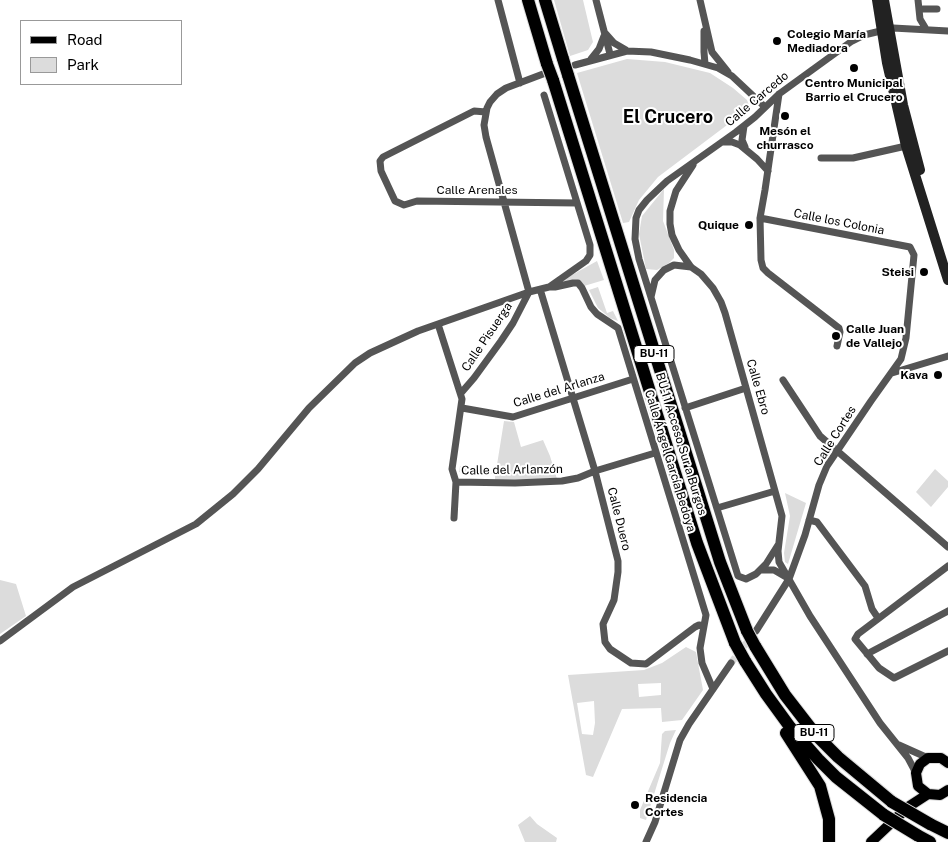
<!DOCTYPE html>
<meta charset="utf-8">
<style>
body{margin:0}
#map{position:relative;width:948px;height:842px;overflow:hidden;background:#fff;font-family:"Public Sans",sans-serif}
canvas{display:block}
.legend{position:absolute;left:20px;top:20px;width:162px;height:65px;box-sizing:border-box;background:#fff;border:1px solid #999;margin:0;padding:6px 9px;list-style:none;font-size:15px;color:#000}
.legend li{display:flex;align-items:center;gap:10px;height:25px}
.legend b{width:25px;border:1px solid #999}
</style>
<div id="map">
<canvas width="948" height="842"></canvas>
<ul class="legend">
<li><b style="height:6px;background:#000"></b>Road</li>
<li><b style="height:14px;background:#dcdcdc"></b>Park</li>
</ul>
</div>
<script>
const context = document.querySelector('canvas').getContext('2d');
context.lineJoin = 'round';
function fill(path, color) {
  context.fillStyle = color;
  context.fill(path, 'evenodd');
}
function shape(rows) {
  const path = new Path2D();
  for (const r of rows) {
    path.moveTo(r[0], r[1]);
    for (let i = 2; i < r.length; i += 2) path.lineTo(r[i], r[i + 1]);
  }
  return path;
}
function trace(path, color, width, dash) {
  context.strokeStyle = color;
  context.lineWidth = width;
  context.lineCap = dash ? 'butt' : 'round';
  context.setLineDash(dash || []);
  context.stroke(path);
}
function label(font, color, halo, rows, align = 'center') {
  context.font = font + ' "Public Sans",sans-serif';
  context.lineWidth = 4;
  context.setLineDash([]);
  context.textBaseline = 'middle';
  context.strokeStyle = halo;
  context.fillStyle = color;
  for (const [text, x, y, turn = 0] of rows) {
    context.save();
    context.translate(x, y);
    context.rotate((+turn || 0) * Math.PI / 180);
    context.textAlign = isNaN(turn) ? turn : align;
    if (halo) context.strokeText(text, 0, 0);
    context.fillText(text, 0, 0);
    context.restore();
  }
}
fill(shape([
 [554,0,583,0,592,38,593,42,588,50,570,56],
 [627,59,665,62,710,73,733,88,747,100,749,105,747,110,658,177,639,200,629,222,623,223,577,73],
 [664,189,663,221,674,250,674,258,669,263,657,270,646,269,639,234,642,216],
 [597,261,604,280,584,286,554,285],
 [598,287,607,313,613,311,618,321,610,318,598,308,589,290],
 [504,421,514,422,521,447,543,440,550,456,557,479,495,480,495,474,466,473,459,472,460,466,496,471],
 [935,469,948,481,948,487,931,507,916,492],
 [785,493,806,503,788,564,785,562,784,553,790,516],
 [0,580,16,584,26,616,0,634],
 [686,647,696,652,703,690,682,720,662,722,661,708,622,709,593,777,586,775,568,675,644,670,662,663],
 [661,683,661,695,639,697,638,684],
 [594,701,595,723,593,735,582,734,577,703],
 [676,730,670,743,646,820,640,818,640,810,660,763,662,734,665,731],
 [530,816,537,824,557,838,556,842,525,842,518,825]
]), '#dcdcdc');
trace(shape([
 [731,663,752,636]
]), '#d9d9d9', 7, [7, 3.5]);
const primary = shape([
 [948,763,941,758,928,758,920,764,916,773,918,786,928,794,940,795,948,790],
 [871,842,908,807,928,794]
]);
const highway = shape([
 [528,0,547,64],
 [545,0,563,59],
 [568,75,720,562,747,631],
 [553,80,697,543,735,643],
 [755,646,785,695,816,735,838,757,892,802],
 [745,661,766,694,790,727,818,759,836,777,884,815],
 [786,733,820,786,829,819,829,842],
 [930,824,948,833],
 [917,835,930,842]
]);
trace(primary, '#dbdbdb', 12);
trace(highway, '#dbdbdb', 14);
trace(shape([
 [498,0,520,83],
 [596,0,610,54],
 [700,0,712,52,728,72],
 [918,0,920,19,926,29],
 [923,9,937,9],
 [704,31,704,52,705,64],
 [606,34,614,43,626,50],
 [591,59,599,49,604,36],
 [575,65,627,51,651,52,690,60,718,68,732,76,765,107],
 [779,94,765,190,760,218,761,260,763,268,768,273,839,328,840,332,837,346],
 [486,112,474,111,383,157,380,161,381,171,395,201,404,205,417,201,577,203],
 [744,126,742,140,745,147],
 [723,142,732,142,740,145,757,159,768,171],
 [821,158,853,158,906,146],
 [693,165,676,191,670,211,670,224,672,235,679,250,691,267,701,274,713,288,721,302,725,313,782,516,778,551,779,562,810,616,880,723,908,758,916,773],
 [549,287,555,287,573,283,578,283,582,288,591,307,597,314,618,328,706,615,700,648,702,663,713,689],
 [540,289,595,471,618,561,618,572,614,600,603,624,605,642,610,649,631,663,646,664,695,627,699,625,703,626],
 [529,292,486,137,484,125,487,108,490,102,497,94,506,88,543,74],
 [651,297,655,280,664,270,674,265,691,267],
 [438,324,462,399,452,469,456,482,454,518],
 [892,373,948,356],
 [783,380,820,436,948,547],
 [461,393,474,378,501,341,513,323,529,292],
 [462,408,513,417,633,379],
 [685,408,746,388],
 [456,482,515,483,562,481,578,478,595,471,655,453],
 [717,508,775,491],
 [809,520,817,522,865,586,872,609,878,618],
 [778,545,766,564,756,574,746,579,738,576,639,259,635,239,636,218,639,210,647,200,667,181,736,132,755,117,779,94,852,41,864,35,893,28,948,31],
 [948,566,858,634,855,639,879,668,894,678,948,651],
 [761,570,774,570,786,577],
 [756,631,789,579,805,535,819,485,827,466,871,401,901,359,906,338,914,255,910,247,760,218],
 [0,641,73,587,196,524,233,494,258,469,309,408,355,363,370,353,418,331,529,292,549,287,586,261,590,255,590,245,544,95],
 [867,654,948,611],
 [899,745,928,758],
 [646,842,655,822,680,740,689,724,731,663]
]), '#555', 7);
trace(shape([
 [877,0,887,63,906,146,948,280],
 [884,0,903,105,920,170]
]), '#222', 10);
trace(primary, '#000', 10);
trace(highway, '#000', 12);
const highwayBridge = shape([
 [563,59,568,75],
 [547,64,553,80],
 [747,631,755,646],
 [735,643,745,661],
 [892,802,930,824],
 [884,815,917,835]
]);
trace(highwayBridge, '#dbdbdb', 14, []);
trace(highwayBridge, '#000', 12);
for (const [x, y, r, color] of [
 [777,41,5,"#000"],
 [854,68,5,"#000"],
 [785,116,5,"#000"],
 [749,225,5,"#000"],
 [924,272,5,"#000"],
 [836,336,5,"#000"],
 [938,375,5,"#000"],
 [635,805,5,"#000"]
]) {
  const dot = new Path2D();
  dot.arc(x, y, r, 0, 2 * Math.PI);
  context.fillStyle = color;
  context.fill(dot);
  trace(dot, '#fff', 2);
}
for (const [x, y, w] of [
 [654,354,40],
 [814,733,40]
]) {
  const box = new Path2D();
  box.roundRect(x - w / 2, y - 8.5, w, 17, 4);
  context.fillStyle = '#fff';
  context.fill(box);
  trace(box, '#000', 1);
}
label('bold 11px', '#000', null, [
 ["BU-11",654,354],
 ["BU-11",814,733]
]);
label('bold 12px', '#000', '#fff', [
 ["Colegio María",787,34],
 ["Mediadora",787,48],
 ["Centro Municipal",854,83,"center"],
 ["Barrio el Crucero",854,97,"center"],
 ["Mesón el",785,131,"center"],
 ["churrasco",785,145,"center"],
 ["Quique",739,225,"right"],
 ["Steisi",914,272,"right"],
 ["Calle Juan",846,329],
 ["de Vallejo",846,343],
 ["Kava",928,375,"right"],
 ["Residencia",645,798],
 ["Cortes",645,812]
], 'left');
label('12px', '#000', '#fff', [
 ["Calle Carcedo",757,99,-40],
 ["Calle Arenales",477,190],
 ["Calle los Colonia",839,222,11],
 ["Calle Pisuerga",487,337,-56],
 ["Calle Ebro",758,387,74],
 ["Calle del Arlanza",559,390,-17],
 ["Calle Cortes",835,436,-58],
 ["BU-11 Acceso Sur a Burgos",681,444,73],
 ["Calle Ángel García Bedoya",670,461,73],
 ["Calle del Arlanzón",512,470,-1],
 ["Calle Duero",619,519,76]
]);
label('bold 18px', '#000', '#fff', [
 ["El Crucero",668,117]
]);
</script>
